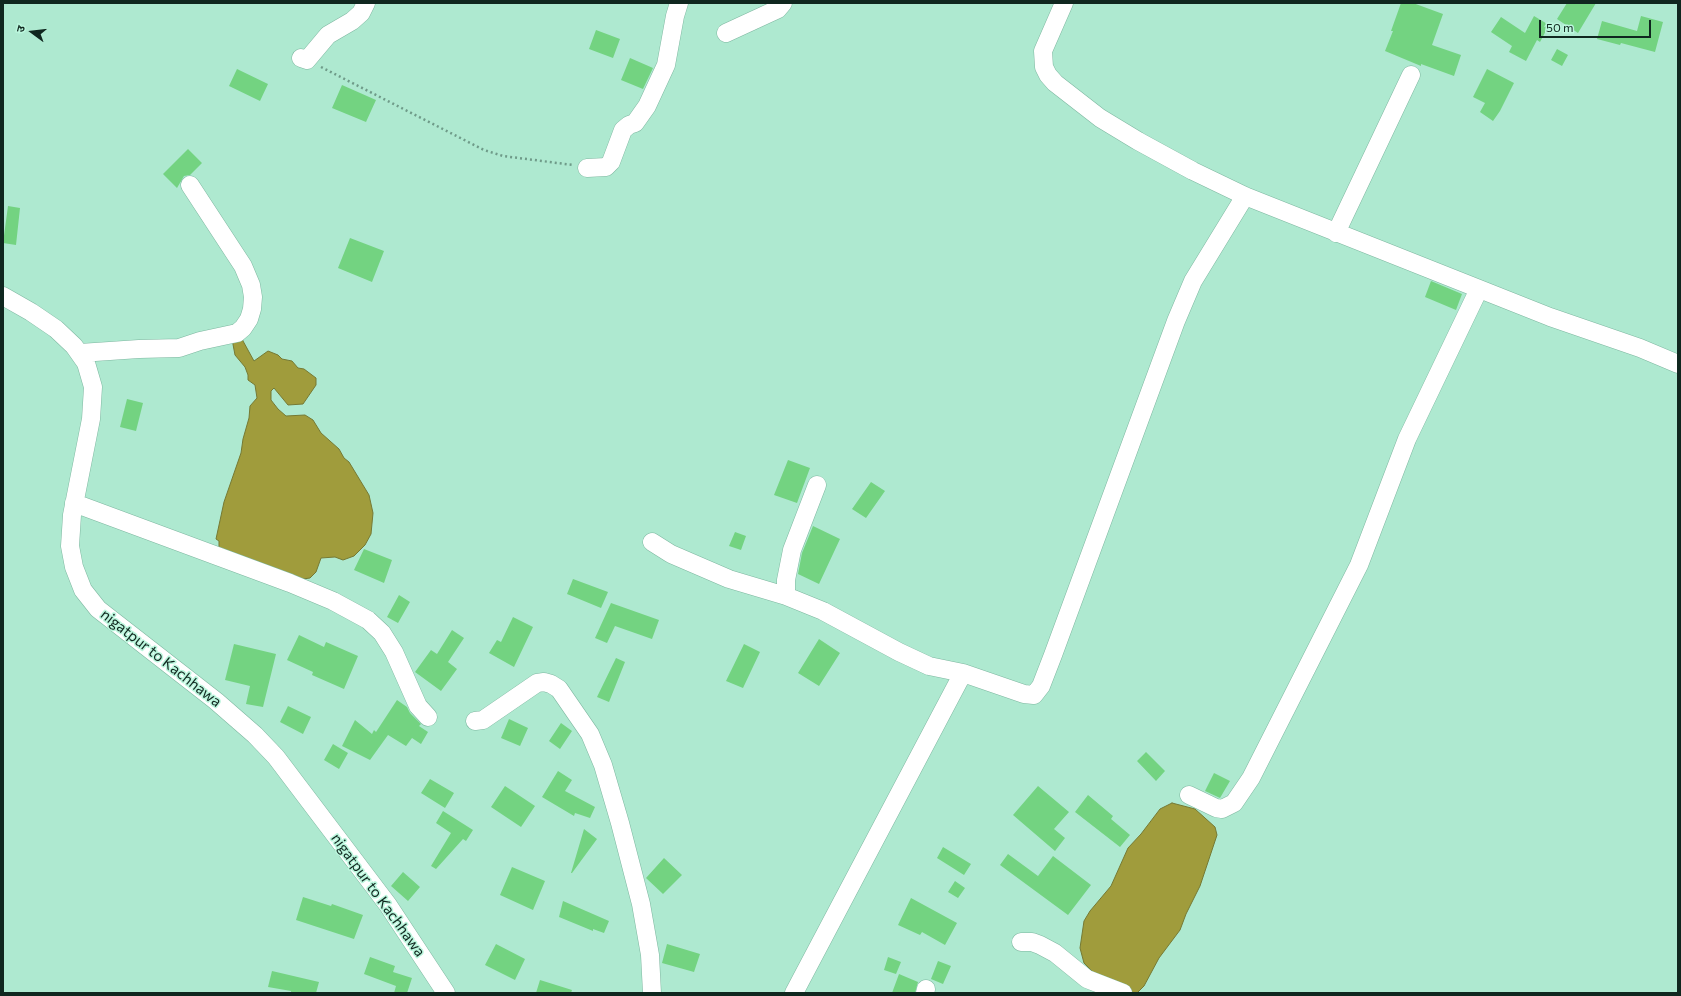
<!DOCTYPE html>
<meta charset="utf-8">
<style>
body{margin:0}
#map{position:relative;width:1681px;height:996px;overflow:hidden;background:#aee9d0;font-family:Commissioner,"Noto Sans Devanagari",sans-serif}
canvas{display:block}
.frame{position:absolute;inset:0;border:4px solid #10271f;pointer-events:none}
.north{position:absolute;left:12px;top:12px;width:40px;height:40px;-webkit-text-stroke:3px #bbf6dd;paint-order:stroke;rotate:285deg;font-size:11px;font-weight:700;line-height:16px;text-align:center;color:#10271f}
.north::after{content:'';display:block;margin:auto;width:14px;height:18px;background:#10271f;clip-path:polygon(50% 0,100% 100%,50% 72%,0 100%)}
.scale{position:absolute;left:1539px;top:20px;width:112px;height:18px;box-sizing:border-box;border:2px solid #10271f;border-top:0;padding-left:5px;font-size:12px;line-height:14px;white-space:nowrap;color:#10271f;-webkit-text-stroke:3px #bbf6dd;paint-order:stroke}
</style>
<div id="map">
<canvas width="1681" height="996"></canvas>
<div class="frame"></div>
<div class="north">उ</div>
<div class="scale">50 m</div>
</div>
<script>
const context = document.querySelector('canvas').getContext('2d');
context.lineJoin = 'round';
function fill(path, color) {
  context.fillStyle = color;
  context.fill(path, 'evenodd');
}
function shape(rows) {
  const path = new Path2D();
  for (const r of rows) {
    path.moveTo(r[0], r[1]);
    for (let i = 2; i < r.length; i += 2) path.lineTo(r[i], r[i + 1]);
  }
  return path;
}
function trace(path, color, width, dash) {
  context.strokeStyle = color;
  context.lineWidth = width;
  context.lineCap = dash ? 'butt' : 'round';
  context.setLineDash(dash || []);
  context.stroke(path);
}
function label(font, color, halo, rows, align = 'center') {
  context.font = font + ' Commissioner,sans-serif';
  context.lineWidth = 3;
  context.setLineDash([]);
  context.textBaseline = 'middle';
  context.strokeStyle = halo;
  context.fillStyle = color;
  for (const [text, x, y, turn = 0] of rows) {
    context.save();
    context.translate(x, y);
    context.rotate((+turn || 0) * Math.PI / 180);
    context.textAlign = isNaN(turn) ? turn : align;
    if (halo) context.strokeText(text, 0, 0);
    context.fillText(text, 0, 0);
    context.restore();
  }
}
const water = shape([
 [241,335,243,341,254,361,268,351,278,355,282,359,292,361,298,368,304,369,316,378,316,385,303,404,288,405,274,388,271,391,271,400,278,409,286,416,305,415,313,420,321,433,339,449,344,458,349,462,369,495,373,513,371,534,365,545,354,556,343,560,335,557,321,558,316,572,310,578,296,580,219,552,219,541,216,539,224,502,241,453,243,439,249,418,250,406,257,398,255,385,248,380,248,375,245,367,235,355,232,339,241,335],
 [1172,803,1195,809,1215,827,1217,835,1200,886,1186,914,1180,930,1159,958,1144,986,1137,993,1129,992,1098,977,1084,963,1080,948,1084,921,1090,911,1111,886,1128,848,1141,834,1160,809,1172,803]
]);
fill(water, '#a09c3c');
trace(water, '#757933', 1);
fill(shape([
 [1401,3,1413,3,1443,14,1432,45,1461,55,1454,76,1421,64,1421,66,1385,51,1393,31,1391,31],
 [1567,3,1596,3,1578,33,1557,19],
 [1534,16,1549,25,1540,42,1537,40,1526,61,1509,52,1512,46,1491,32,1501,17,1525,33],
 [1641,16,1663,22,1655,52,1621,43,1620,45,1597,39,1602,21,1637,31],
 [596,30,620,39,613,58,589,49],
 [1557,49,1568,55,1562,66,1551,60],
 [630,58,653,68,643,89,621,80],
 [237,69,268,84,260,101,229,86],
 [1487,69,1514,83,1500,111,1493,121,1480,112,1485,103,1473,97],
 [342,85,376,100,366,122,332,108],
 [188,149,202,163,190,175,184,176,177,188,163,174],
 [8,206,20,208,16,245,3,243],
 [350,238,384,251,372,282,338,268],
 [1431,281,1462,294,1456,310,1425,297],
 [127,399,143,403,136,431,120,427],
 [788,460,810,468,797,503,774,495],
 [871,482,885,491,866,518,852,509],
 [813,526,840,539,819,584,798,574,802,553],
 [735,532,746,536,741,550,729,546],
 [364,549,392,560,384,583,354,570],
 [573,579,608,592,601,608,567,594],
 [399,595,410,602,398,623,387,617],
 [611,603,659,620,652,639,615,626,607,643,595,638],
 [513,617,533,627,514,667,489,653,497,640,501,642],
 [452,630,464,638,448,662,457,669,441,691,415,672,431,650,437,654],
 [299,635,324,647,326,642,358,656,344,689,312,675,313,672,287,660],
 [819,639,840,653,819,686,798,673],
 [234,644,276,654,263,707,246,704,250,686,225,680],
 [744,644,760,652,743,688,726,681],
 [616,658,625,662,609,702,597,697],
 [397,700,407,707,410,713,421,724,419,726,428,732,421,744,412,738,406,746,388,735,370,760,342,746,355,720,372,734,374,730,376,732],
 [288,706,311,717,303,734,280,722],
 [509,719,528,728,520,746,501,738],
 [561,723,572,731,560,749,549,741],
 [333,744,348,753,339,769,324,760],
 [1146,752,1165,771,1156,781,1137,761],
 [558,771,572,780,565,791,595,807,590,818,575,813,574,816,542,797],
 [1214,773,1230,781,1220,798,1205,791],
 [430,779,454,793,445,808,421,793],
 [505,786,535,806,521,827,491,807],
 [1038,786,1069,812,1054,829,1065,838,1055,851,1013,815],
 [1088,795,1113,816,1111,819,1130,835,1120,847,1075,812],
 [443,811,473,830,466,841,463,839,436,869,431,866,451,833,436,823],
 [584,829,597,839,572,873,571,873],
 [943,847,971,864,964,875,937,858],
 [1008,854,1038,876,1053,856,1091,885,1068,915,1000,865],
 [664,858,682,875,663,894,646,878],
 [512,867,545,881,533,910,500,895],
 [403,872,420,887,408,901,391,886],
 [955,881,965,888,958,898,948,892],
 [303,897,331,906,332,904,363,915,354,939,296,920],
 [911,898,957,923,945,945,922,932,920,935,898,925],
 [563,901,609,921,604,933,593,929,593,931,559,917],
 [496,944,525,959,515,980,485,965],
 [667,944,700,954,694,972,662,963],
 [370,957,395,966,393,972,412,978,407,993,394,993,396,986,364,974],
 [888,957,901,962,896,974,884,970],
 [938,961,951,966,943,984,931,979],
 [272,971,319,982,316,993,291,993,291,991,268,987],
 [899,974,918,982,915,993,892,993],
 [540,980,572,990,571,993,536,993]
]), '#73d381');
const minor = shape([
 [1064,3,1043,51,1044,67,1048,75,1055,83,1100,118,1138,141,1193,171,1245,196,1550,317,1640,348,1678,364],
 [726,33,778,9,783,3],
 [301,58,307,60,328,35,352,21,361,13,366,3],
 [587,168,606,167,611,162,623,130,629,125,635,123,647,106,666,65,675,16,679,3],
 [1336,233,1411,75],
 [3,296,31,312,56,329,74,346,86,363,93,387,91,419,72,515,70,546,74,567,83,590,98,609,216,701,255,735,276,757,388,905,446,993],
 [80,353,139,349,179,348,200,341,237,333,243,328,249,319,252,309,253,297,251,285,243,266,190,185],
 [74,503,290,583,333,601,368,620,382,633,394,652,418,706,428,717],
 [652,542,671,554,729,579,786,596,823,611,899,652,929,666,963,673,1024,694,1034,695,1041,686,1053,655,1176,321,1193,281,1245,196],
 [786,596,786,580,792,550,817,485],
 [475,721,483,720,537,683,544,682,551,684,559,689,590,734,603,765,620,823,641,904,650,955,652,993],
 [1189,795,1216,808,1222,809,1234,803,1251,778,1359,565,1407,439,1479,289],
 [1021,942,1032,942,1040,945,1055,953,1087,979,1123,993],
 [794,993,963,673],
 [925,993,926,989]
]);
trace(minor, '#7eb7a0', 19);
trace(shape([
 [321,67,484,150,503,156,573,165]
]), '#6f9b89', 2.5, [2, 3]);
trace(minor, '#fff', 18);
label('15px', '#10271f', '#bbf6dd', [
 ["nigatpur to Kachhawa",161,658,38],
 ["nigatpur to Kachhawa",378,895,54]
]);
</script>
